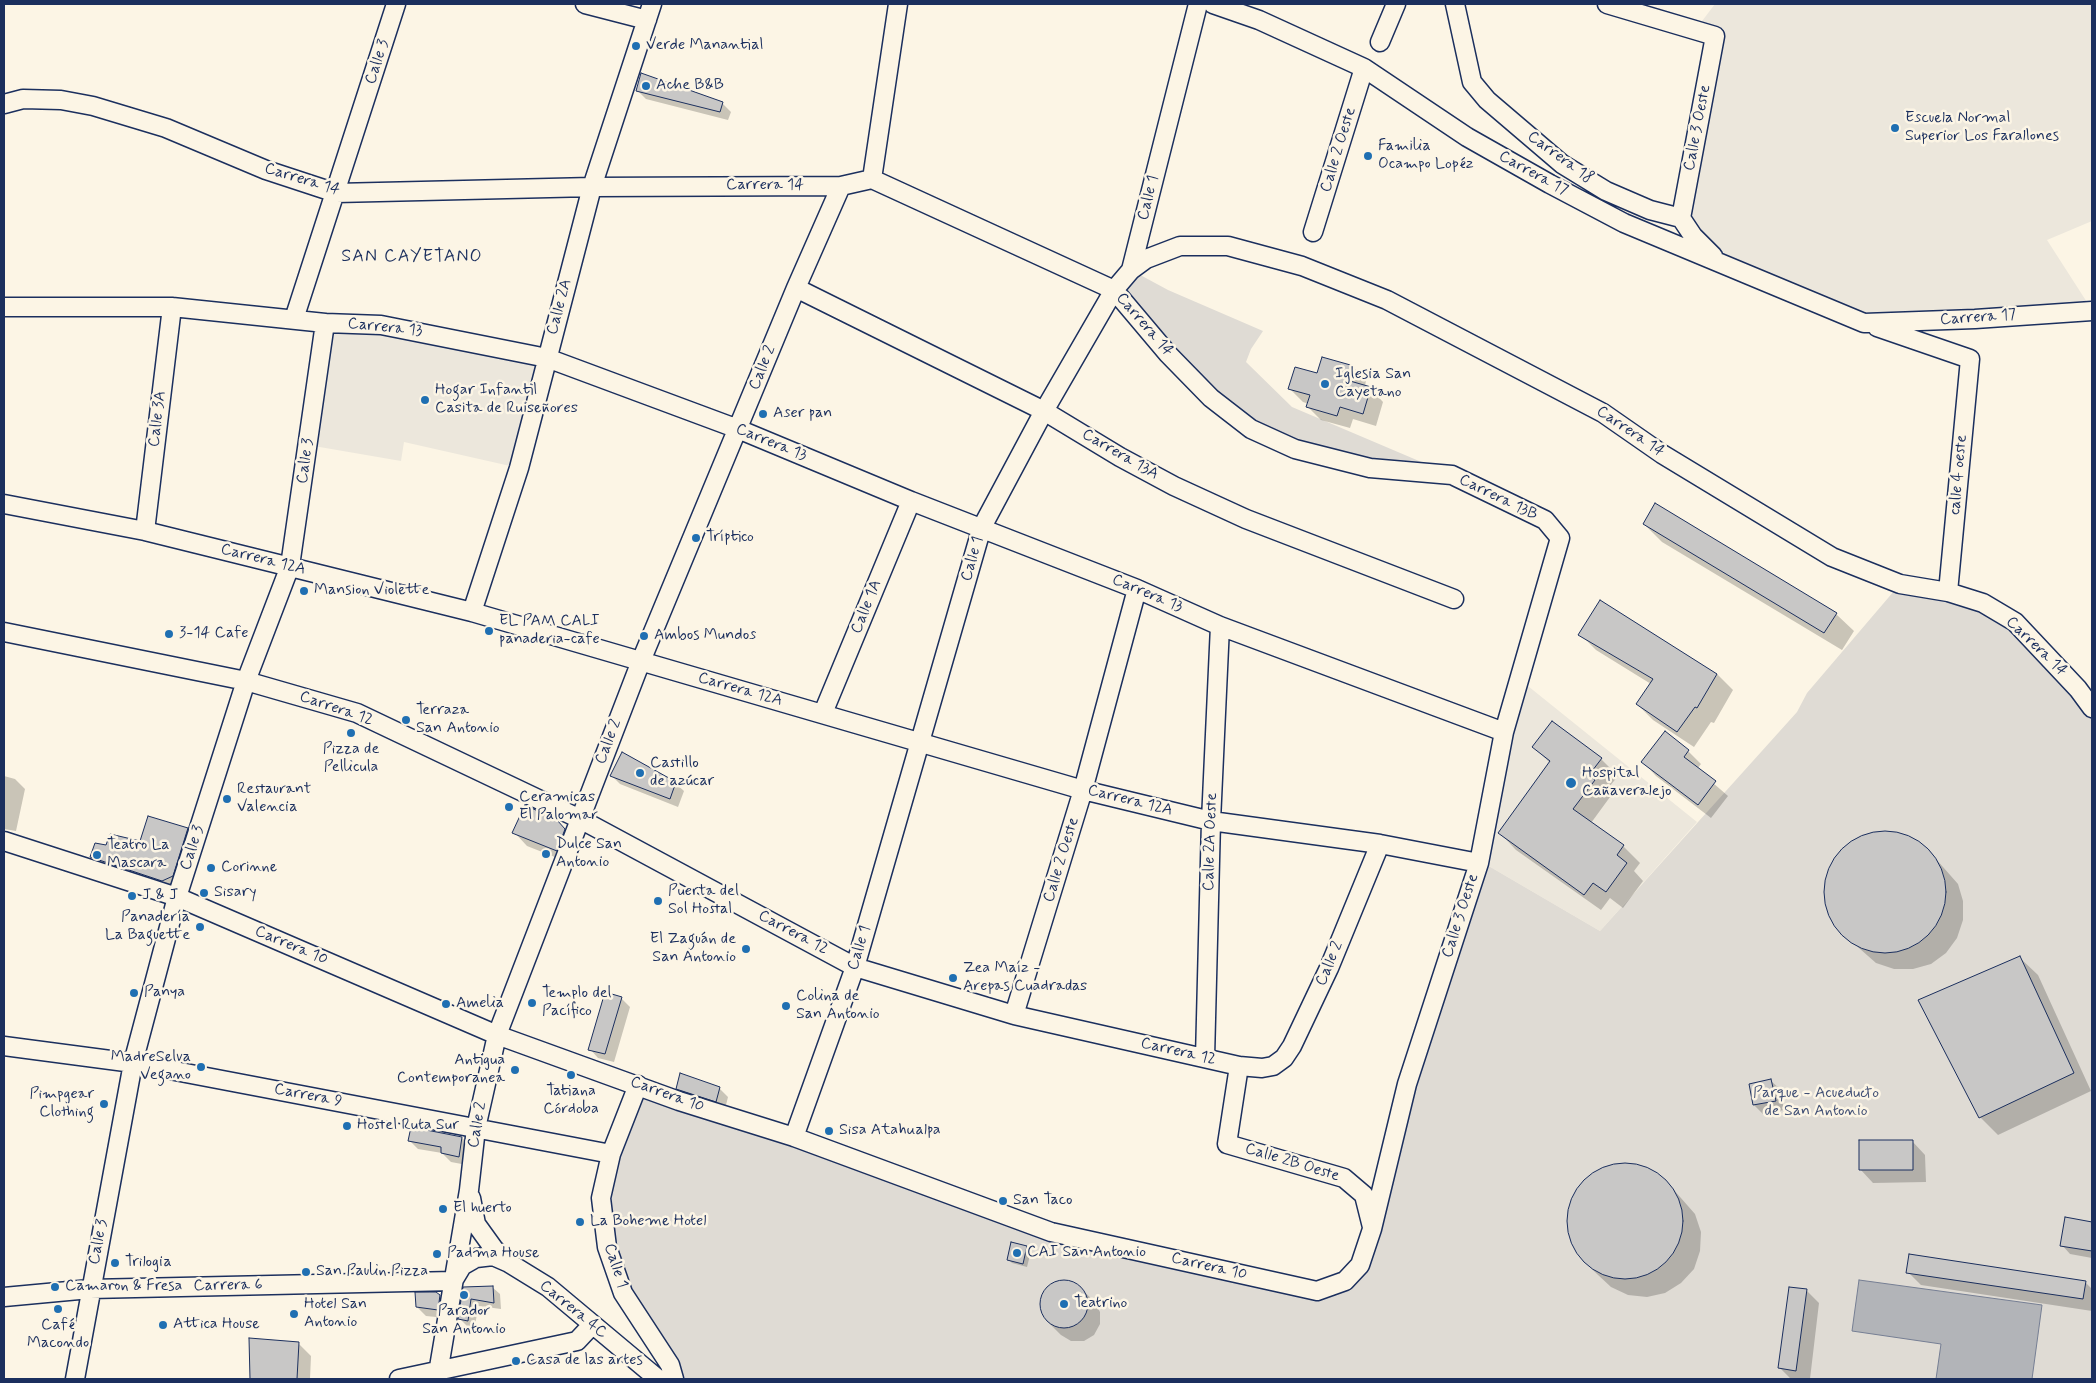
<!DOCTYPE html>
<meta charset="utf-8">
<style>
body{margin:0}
#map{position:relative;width:2096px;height:1383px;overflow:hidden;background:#fcf5e5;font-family:Mynerve,sans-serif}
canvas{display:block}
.frame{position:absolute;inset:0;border:5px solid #1b2f5e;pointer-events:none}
</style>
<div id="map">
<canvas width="2096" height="1383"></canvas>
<div class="frame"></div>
</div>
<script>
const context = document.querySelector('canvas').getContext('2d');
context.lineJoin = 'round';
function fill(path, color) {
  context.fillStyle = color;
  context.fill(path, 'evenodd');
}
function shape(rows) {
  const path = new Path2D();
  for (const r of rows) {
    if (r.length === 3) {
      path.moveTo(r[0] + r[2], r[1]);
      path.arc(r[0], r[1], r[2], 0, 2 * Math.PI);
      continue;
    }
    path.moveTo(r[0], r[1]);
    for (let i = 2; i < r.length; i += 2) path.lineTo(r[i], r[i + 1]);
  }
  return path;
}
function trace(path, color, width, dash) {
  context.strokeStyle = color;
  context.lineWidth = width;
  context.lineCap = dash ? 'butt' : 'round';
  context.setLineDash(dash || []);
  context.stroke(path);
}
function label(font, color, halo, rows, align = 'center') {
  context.font = font + ' Mynerve,sans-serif';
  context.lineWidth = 5;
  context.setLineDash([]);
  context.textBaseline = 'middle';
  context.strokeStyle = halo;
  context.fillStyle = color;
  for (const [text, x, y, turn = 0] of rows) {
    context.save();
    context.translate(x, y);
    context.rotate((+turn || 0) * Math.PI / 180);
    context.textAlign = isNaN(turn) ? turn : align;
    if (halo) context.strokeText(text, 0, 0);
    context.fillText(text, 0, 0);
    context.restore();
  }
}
fill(shape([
 [1715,4,2092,4,2092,221,2047,240,2092,310,1864,323,1720,263,1681,218,1716,37,1696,29],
 [325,323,547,358,519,468,404,442,401,461,308,445],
 [1518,678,1697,822,1600,931,1487,865]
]), '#ece7dc');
fill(shape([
 [1131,270,1168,290,1263,331,1251,349,1246,362,1292,407,1452,475,1370,468,1251,429,1114,290],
 [1900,584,1983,603,2092,708,2092,1379,674,1379,607,1247,611,1154,638,1085,1032,1225,1317,1291,1361,1265,1407,1084,1487,865,1600,931,1797,712,1807,693]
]), '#dfdbd4');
const water = shape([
 [1859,1280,2042,1305,2032,1379,1936,1379,1941,1344,1852,1331,1859,1280]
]);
fill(water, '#b2b4b8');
trace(water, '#767f94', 1);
fill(shape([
 [637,90,722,103,731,112,728,120,646,99],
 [1353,367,1366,380,1365,387,1370,388,1383,402,1376,426,1353,419,1350,428,1321,420,1308,407,1309,404,1303,402,1290,389,1318,374],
 [1644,524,1836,614,1854,631,1842,650,1662,542],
 [1580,634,1717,674,1733,690,1714,723,1711,722,1694,747,1653,720,1637,704,1651,684,1596,650],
 [1552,723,1601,759,1618,776,1605,792,1610,797,1591,823,1623,846,1640,863,1634,871,1643,881,1623,908,1610,898,1601,910,1516,850,1500,833,1550,763,1534,747],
 [1688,751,1701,764,1697,769,1728,796,1711,818,1656,776,1643,762],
 [4,776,15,779,25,789,16,831,4,829],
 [612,776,675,783,684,791,678,807,620,784],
 [556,821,570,835,570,863,527,846,514,832],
 [187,830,195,838,171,889,100,865,92,857],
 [1876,833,1895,833,1913,839,1928,850,1958,884,1963,901,1963,920,1957,938,1946,953,1931,964,1913,969,1894,969,1876,963,1843,934,1832,918,1826,901,1826,882,1832,864,1843,849,1858,838],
 [2020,958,2038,975,2091,1091,1998,1135,1980,1117,1920,1000],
 [621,998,630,1007,614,1062,598,1058,590,1049],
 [1771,1081,1780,1089,1784,1110,1763,1114,1754,1105,1750,1085],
 [678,1088,719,1088,728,1097,725,1109,687,1097],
 [462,1138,471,1146,467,1165,451,1162,442,1153,418,1149,409,1140],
 [1912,1141,1925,1155,1926,1182,1873,1183,1860,1169],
 [1632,1164,1650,1170,1666,1181,1695,1214,1701,1232,1700,1251,1694,1269,1681,1283,1665,1293,1647,1297,1628,1295,1611,1287,1597,1274,1578,1255,1570,1238,1568,1219,1571,1201,1581,1185,1595,1173,1613,1165],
 [2066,1219,2092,1223,2092,1258,2070,1254,2062,1245],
 [1027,1247,1031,1251,1027,1267,1012,1263,1008,1259],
 [1908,1272,2085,1282,2092,1289,2092,1311,1921,1285],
 [1057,1281,1070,1282,1080,1288,1094,1301,1100,1312,1100,1324,1094,1335,1084,1341,1071,1341,1061,1335,1047,1321,1041,1310,1041,1298,1047,1288],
 [492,1287,500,1294,501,1309,478,1306,475,1327,467,1326,459,1318,464,1289],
 [1806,1290,1819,1303,1810,1379,1791,1379,1780,1368],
 [440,1296,449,1305,446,1318,426,1316,417,1307],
 [250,1340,298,1343,311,1356,310,1379,251,1379]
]), '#0003');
const building = shape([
 [641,73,723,102,720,112,636,91,641,73],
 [1322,357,1354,366,1350,381,1371,387,1363,414,1340,407,1337,416,1306,407,1310,395,1288,389,1295,367,1317,373,1322,357],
 [1655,503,1837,613,1824,633,1643,524,1655,503],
 [1600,600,1717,674,1697,708,1695,707,1677,732,1636,704,1653,679,1578,635,1600,600],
 [1552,721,1602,758,1589,775,1595,780,1573,809,1624,845,1617,855,1627,863,1606,892,1593,883,1584,895,1498,833,1550,761,1532,747,1552,721],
 [1665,731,1689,750,1684,757,1716,781,1698,805,1641,762,1665,731],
 [622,752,676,782,670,799,610,776,622,752],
 [525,805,557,820,565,829,557,851,512,833,525,805],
 [148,816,188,828,173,876,162,881,90,857,95,843,106,845,110,834,140,841,148,816],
 [1885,892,61],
 [2020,956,2074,1073,1979,1118,1918,1000,2020,956],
 [605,992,622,997,605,1054,588,1050,605,992],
 [680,1073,720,1087,716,1102,676,1089,680,1073],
 [1771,1079,1776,1101,1753,1105,1749,1084,1771,1079],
 [411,1127,462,1137,459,1157,441,1153,441,1147,408,1141,411,1127],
 [1859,1140,1913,1140,1913,1170,1859,1170,1859,1140],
 [1625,1221,58],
 [2065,1217,2092,1222,2092,1251,2060,1246,2065,1217],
 [1011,1242,1027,1246,1023,1264,1007,1260,1011,1242],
 [1909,1254,2086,1281,2083,1299,1906,1273,1909,1254],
 [1064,1304,24],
 [493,1286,494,1303,471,1299,468,1321,458,1319,463,1287,493,1286],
 [1789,1287,1807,1289,1796,1371,1778,1368,1789,1287],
 [415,1292,436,1292,440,1295,438,1310,416,1307,415,1292],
 [249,1338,299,1342,297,1379,250,1379,249,1338]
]);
fill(building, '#c8c7c6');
trace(building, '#1b2f5e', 1);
const minor = shape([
 [585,4,647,20],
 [1213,4,1259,20,1364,68,1467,137,1550,184,1624,223,1864,323,1975,319,2092,311],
 [1455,4,1472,82,1487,100,1562,164,1606,191,1650,210,1681,218,1693,236,1713,256],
 [1607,4,1715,36,1681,218],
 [1380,42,1396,4],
 [4,104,23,99,61,100,93,106,166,128,266,170,336,193,592,187,841,186,872,179,1114,290,1168,354,1211,398,1251,429,1295,449,1370,468,1452,475,1545,520,1560,538,1504,732,1479,863,1407,1084,1372,1229,1360,1265,1345,1281,1317,1291,1051,1232,794,1137,679,1101,497,1035,177,897,4,841],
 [872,179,898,4],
 [1313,232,1364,68],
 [1131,270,1146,259,1180,246,1228,246,1302,266,1387,300,1603,413,1662,454,1832,557,1900,584,1948,592,1983,603,2015,622,2078,689,2092,708],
 [796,288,1044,411,1120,457,1174,486,1246,519,1454,599],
 [4,307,172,307,325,323,381,325,547,358,738,429,911,501,1137,589,1220,626,1504,732],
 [294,319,396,4],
 [1877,327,1970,359,1948,592],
 [4,504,145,531,472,612,1083,790,1211,821,1380,844,1479,863],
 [145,531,172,307],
 [472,612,519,468,592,187,652,4],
 [4,632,246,681,357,713,580,819,855,967,1014,1015,1239,1066,1262,1068,1273,1066,1284,1058,1292,1046,1329,968,1380,844],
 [823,713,911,501],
 [1014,1015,1083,790,1137,589],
 [4,1046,133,1063,611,1154],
 [1205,1058,1211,821,1220,626],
 [1239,1066,1227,1144,1344,1178,1364,1195,1372,1227],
 [638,1085,611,1154,601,1198,607,1247,623,1293,670,1365,674,1379],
 [794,1137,855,967,982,527,1044,411,1114,290,1131,270,1198,4],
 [471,1198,476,1224,494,1249,509,1263,548,1287,658,1379],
 [4,1297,90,1289,453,1281,462,1266,476,1258,493,1256,509,1263],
 [75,1379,133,1063,177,897,246,681,290,566,325,323],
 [399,1379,577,1341,592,1325],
 [437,1379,469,1190,476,1128,497,1035,641,661,796,288,841,186]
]);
trace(minor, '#1b2f5e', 21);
trace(minor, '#fcf5e5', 18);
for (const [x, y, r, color] of [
 [636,46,5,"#1f6fb2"],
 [646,86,5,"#1f6fb2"],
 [1895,128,5,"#1f6fb2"],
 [1368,156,5,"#1f6fb2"],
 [1325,384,5,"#1f6fb2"],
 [425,400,5,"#1f6fb2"],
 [763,414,5,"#1f6fb2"],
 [696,538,5,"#1f6fb2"],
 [304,591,5,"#1f6fb2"],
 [489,631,5,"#1f6fb2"],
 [169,634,5,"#1f6fb2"],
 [644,636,5,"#1f6fb2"],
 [406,720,5,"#1f6fb2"],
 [351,733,5,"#1f6fb2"],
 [640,773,5,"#1f6fb2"],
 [1571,783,6,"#1f6fb2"],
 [227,799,5,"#1f6fb2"],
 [509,807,5,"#1f6fb2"],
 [546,854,5,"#1f6fb2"],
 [97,855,5,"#1f6fb2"],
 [211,868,5,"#1f6fb2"],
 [204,893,5,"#1f6fb2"],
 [132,896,5,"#1f6fb2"],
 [658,901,5,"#1f6fb2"],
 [200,927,5,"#1f6fb2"],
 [746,949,5,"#1f6fb2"],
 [953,978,5,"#1f6fb2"],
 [134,993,5,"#1f6fb2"],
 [532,1003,5,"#1f6fb2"],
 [446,1004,5,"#1f6fb2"],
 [786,1006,5,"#1f6fb2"],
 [201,1067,5,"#1f6fb2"],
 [515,1070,5,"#1f6fb2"],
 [571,1075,5,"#1f6fb2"],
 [104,1104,5,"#1f6fb2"],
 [347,1126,5,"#1f6fb2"],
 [829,1131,5,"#1f6fb2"],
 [1003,1201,5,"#1f6fb2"],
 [443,1209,5,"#1f6fb2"],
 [580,1222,5,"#1f6fb2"],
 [1017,1253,5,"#1f6fb2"],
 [437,1254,5,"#1f6fb2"],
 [115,1263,5,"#1f6fb2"],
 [306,1272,5,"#1f6fb2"],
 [55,1287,5,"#1f6fb2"],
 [464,1295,5,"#1f6fb2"],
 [1064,1304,5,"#1f6fb2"],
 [58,1309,5,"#1f6fb2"],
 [294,1314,5,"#1f6fb2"],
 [163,1325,5,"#1f6fb2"],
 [516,1361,5,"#1f6fb2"]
]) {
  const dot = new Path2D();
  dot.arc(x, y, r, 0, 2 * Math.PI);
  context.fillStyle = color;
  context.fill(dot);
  trace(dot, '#fcf5e5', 2);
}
label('16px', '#1b2f5e', '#fcf5e5', [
 ["Verde Manantial",646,46],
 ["Ache B&B",656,86],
 ["Escuela Normal",1905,119],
 ["Superior Los Farallones",1905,137],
 ["Familia",1378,147],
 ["Ocampo Lopéz",1378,165],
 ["Iglesia San",1335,375],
 ["Cayetano",1335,393],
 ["Hogar Infantil",435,391],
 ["Casita de Ruiseñores",435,409],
 ["Aser pan",773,414],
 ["Tríptico",706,538],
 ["Mansion Violette",314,591],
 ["EL PAM CALI",499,622],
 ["panaderia-cafe",499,640],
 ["3-14 Cafe",179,634],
 ["Ambos Mundos",654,636],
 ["Terraza",416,711],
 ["San Antonio",416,729],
 ["Pizza de",351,750,"center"],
 ["Pellicula",351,768,"center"],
 ["Castillo",650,764],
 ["de azúcar",650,782],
 ["Hospital",1582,774],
 ["Cañaveralejo",1582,792],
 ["Restaurant",237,790],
 ["Valencia",237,808],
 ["Ceramicas",519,798],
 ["El Palomar",519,816],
 ["Dulce San",556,845],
 ["Antonio",556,863],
 ["Teatro La",107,846],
 ["Mascara",107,864],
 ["Corinne",221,868],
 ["Puerta del",668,892],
 ["Sol Hostal",668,910],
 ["Sisary",214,893],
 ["J & J",142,896],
 ["Panadería",190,918,"right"],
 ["La Baguette",190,936,"right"],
 ["El Zaguán de",736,940,"right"],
 ["San Antonio",736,958,"right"],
 ["Zea Maíz -",963,969],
 ["Arepas Cuadradas",963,987],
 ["Panya",144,993],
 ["Templo del",542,994],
 ["Pacífico",542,1012],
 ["Colina de",796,997],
 ["San Antonio",796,1015],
 ["Amelia",456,1004],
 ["MadreSelva",191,1058,"right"],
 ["Vegano",191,1076,"right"],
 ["Antigua",505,1061,"right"],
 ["Contemporanea",505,1079,"right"],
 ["Tatiana",571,1092,"center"],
 ["Córdoba",571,1110,"center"],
 ["Pimpgear",94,1095,"right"],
 ["Clothing",94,1113,"right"],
 ["Hostel Ruta Sur",357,1126],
 ["Sisa Atahualpa",839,1131],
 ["San Taco",1013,1201],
 ["El huerto",453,1209],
 ["La Boheme Hotel",590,1222],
 ["CAI San Antonio",1027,1253],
 ["Padma House",447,1254],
 ["Trilogia",125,1263],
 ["San Paulin Pizza",316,1272],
 ["Camaron & Fresa",65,1287],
 ["Teatrino",1074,1304],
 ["Hotel San",304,1305],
 ["Antonio",304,1323],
 ["Parador",464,1312,"center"],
 ["San Antonio",464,1330,"center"],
 ["Attica House",173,1325],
 ["Café",58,1326,"center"],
 ["Macondo",58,1344,"center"],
 ["Casa de las artes",526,1361]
], 'left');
label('16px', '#1b2f5e', '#fcf5e5', [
 ["Calle 3",378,62,-72],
 ["Calle 3 Oeste",1698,128,-79],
 ["Calle 2 Oeste",1339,150,-73],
 ["Carrera 18",1560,158,36],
 ["Carrera 17",1533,174,29],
 ["Carrera 14",302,180,17],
 ["Carrera 14",765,186],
 ["Calle 1",1149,198,-76],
 ["Calle 2A",560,307,-75],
 ["Carrera 17",1978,318,-4],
 ["Carrera 14",1144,325,49],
 ["Carrera 13",385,328,6],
 ["Calle 2",763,368,-68],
 ["Calle 3A",158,419,-83],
 ["Carrera 14",1630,432,34],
 ["Carrera 13",771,443,22],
 ["Carrera 13A",1120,455,30],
 ["Calle 3",306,461,-82],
 ["calle 4 oeste",1959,475,-85],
 ["Carrera 13B",1498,498,26],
 ["Calle 1",973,559,-74],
 ["Carrera 12A",263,560,14],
 ["Carrera 13",1147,594,23],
 ["Calle 1A",867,607,-68],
 ["Carrera 14",2036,647,44],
 ["Carrera 12A",740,690,16],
 ["Carrera 12",336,709,19],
 ["Calle 2",609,742,-69],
 ["Carrera 12A",1130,801,14],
 ["Calle 2A Oeste",1211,842,-88],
 ["Calle 3",193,848,-72],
 ["Calle 2 Oeste",1062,860,-73],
 ["Calle 3 Oeste",1461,916,-72],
 ["Carrera 12",793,933,28],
 ["Carrera 10",291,946,23],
 ["Calle 1",860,948,-73],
 ["Calle 2",1330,964,-67],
 ["Carrera 12",1178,1052,13],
 ["Carrera 10",667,1095,20],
 ["Carrera 9",308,1096,11],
 ["Calle 2",478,1125,-80],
 ["Calle 2B Oeste",1292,1163,17],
 ["Calle 3",99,1242,-79],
 ["Calle 1",615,1266,72],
 ["Carrera 10",1209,1267,13],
 ["Carrera 6",228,1286,-1],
 ["Carrera 4C",573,1310,39]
]);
label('16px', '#425176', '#fcf5e5', [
 ["Parque - Acueducto",1816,1094],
 ["de San Antonio",1816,1112]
]);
context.letterSpacing = '1px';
label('18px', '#1b2f5e', '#fcf5e5', [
 ["SAN CAYETANO",412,257]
]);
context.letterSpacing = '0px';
</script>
